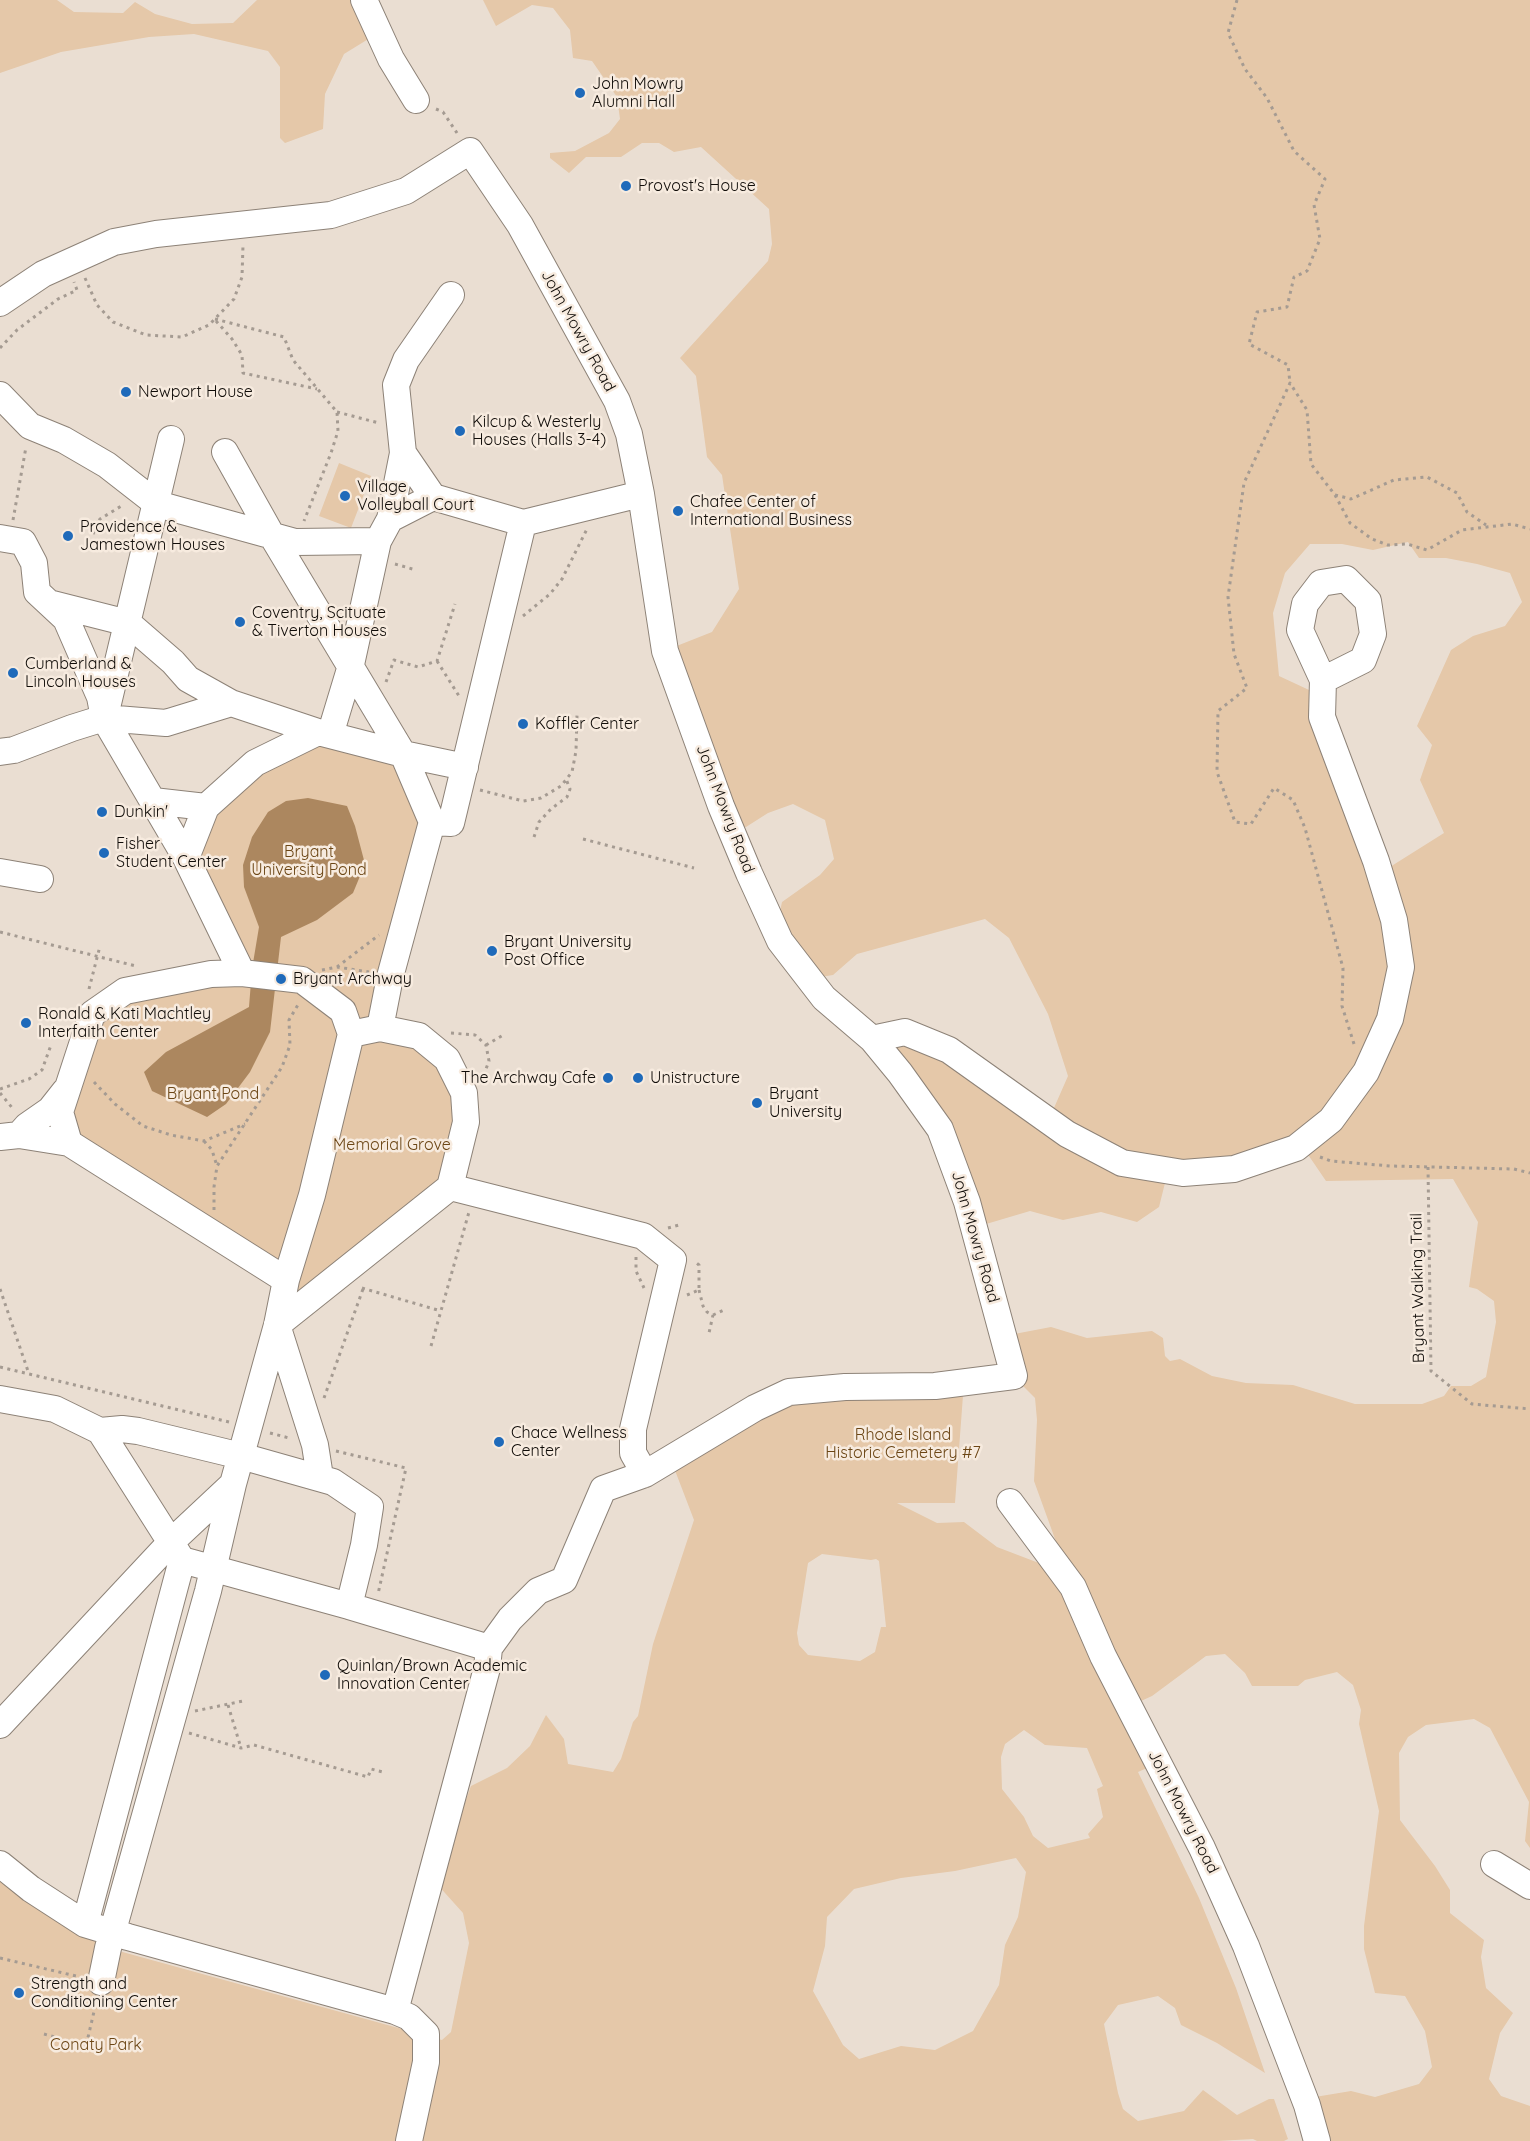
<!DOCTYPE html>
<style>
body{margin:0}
canvas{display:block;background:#eaded2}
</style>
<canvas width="1530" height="2141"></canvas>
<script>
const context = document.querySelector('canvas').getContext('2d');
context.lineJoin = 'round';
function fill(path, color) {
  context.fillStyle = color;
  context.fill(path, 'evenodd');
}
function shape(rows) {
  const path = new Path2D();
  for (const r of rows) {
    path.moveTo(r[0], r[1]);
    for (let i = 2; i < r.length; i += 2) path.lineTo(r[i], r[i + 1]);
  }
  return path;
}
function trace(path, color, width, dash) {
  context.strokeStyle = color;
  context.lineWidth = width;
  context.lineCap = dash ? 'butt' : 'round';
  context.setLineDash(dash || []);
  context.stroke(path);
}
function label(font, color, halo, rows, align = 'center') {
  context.font = font + ' Quicksand,sans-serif';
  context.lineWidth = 5;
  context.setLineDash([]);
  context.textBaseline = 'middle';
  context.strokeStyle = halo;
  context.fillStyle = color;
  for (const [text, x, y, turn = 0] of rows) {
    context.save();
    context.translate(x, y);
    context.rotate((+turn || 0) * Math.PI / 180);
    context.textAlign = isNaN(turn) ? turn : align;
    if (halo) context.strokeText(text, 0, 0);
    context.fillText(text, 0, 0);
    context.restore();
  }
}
fill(shape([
 [0,0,57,0,74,12,123,13,135,2,155,14,192,24,233,23,257,0,365,0,383,30,344,54,325,94,323,129,285,143,280,138,280,67,268,51,194,34,149,37,61,52,0,73],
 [483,0,1530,0,1530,1848,1525,1841,1529,1802,1490,1728,1474,1719,1426,1725,1408,1737,1399,1753,1400,1820,1435,1866,1450,1890,1450,1913,1484,1940,1481,1957,1486,1988,1513,2013,1500,2033,1489,2079,1501,2096,1530,2106,1530,2141,1315,2141,1303,2099,1351,2091,1375,2097,1419,2084,1432,2067,1425,2031,1405,1996,1375,1993,1364,1949,1364,1926,1379,1811,1359,1724,1361,1710,1353,1685,1337,1672,1305,1680,1298,1686,1252,1686,1245,1673,1225,1654,1206,1656,1152,1696,1130,1706,1156,1764,1138,1772,1199,1898,1236,1988,1265,2073,1217,2043,1181,2025,1175,2008,1158,1996,1118,2005,1104,2024,1118,2093,1123,2109,1138,2121,1184,2111,1203,2090,1237,2115,1269,2099,1274,2099,1288,2139,1284,2141,1257,2141,1253,2139,1217,2141,0,2141,0,1880,108,1948,442,2040,451,2032,469,1943,463,1913,436,1883,471,1786,507,1768,530,1746,546,1715,564,1739,568,1764,613,1772,621,1759,633,1722,638,1716,653,1644,694,1520,671,1460,775,1403,964,1382,955,1503,897,1503,937,1523,964,1522,997,1547,1044,1565,1063,1561,1034,1481,1037,1420,1035,1398,1012,1375,1009,1335,1051,1327,1087,1338,1152,1331,1163,1338,1165,1356,1170,1361,1180,1359,1212,1376,1246,1383,1293,1385,1355,1404,1422,1404,1444,1396,1451,1386,1471,1386,1486,1377,1496,1322,1494,1301,1477,1289,1469,1287,1478,1222,1453,1179,1326,1181,1296,1137,1223,1165,1169,1167,1159,1207,1137,1222,1101,1212,1063,1220,1030,1211,976,1227,891,1050,911,1038,1050,1117,1068,1076,1048,1014,1009,938,985,919,857,954,833,975,814,978,778,921,782,902,820,875,834,859,825,820,793,804,768,813,746,827,730,828,669,649,712,632,739,589,722,475,707,457,696,376,680,358,768,261,772,244,769,209,701,147,674,152,659,143,642,143,621,157,586,157,569,173,550,158,550,153,575,151,609,133,620,119,617,97,592,61,573,58,570,30,553,8,532,5,496,26],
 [1408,542,1419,558,1446,558,1477,564,1510,573,1522,602,1505,626,1473,636,1451,650,1417,726,1432,745,1420,780,1444,833,1382,872,1322,696,1279,676,1273,613,1285,573,1310,544,1342,544,1373,550],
 [822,1554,871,1560,876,1559,879,1561,886,1627,881,1627,875,1652,860,1661,808,1655,799,1645,797,1633,808,1563],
 [1024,1730,1045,1745,1087,1748,1103,1786,1097,1789,1103,1817,1088,1834,1090,1838,1048,1848,1033,1836,1024,1817,1002,1789,1001,1757,1005,1744],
 [1016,1858,1026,1872,1018,1917,1005,1945,999,1985,973,2031,935,2050,901,2046,859,2059,843,2045,813,1991,825,1946,827,1917,854,1889,901,1878,955,1871],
 [339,463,371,476,351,528,319,516],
 [318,732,403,754,432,822,380,1028,419,1036,464,1093,450,1187,277,1325,286,1280,69,1143,92,1014,125,991,242,973,186,858,206,807]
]), '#e5c8a9');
fill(shape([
 [308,798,347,806,355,826,365,864,353,893,317,920,281,937,270,1032,250,1072,226,1104,207,1117,152,1091,144,1072,166,1052,249,1007,252,969,259,927,244,887,243,865,252,837,268,812,286,801]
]), '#ac875f');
const minor = shape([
 [364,0,391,59,416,100],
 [0,303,43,274,114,242,156,234,331,215,406,191,470,151,520,225,617,401,629,434,641,494,665,651,721,806,749,873,780,941,824,998,872,1039,900,1073,940,1129,967,1202,1014,1376,935,1386,845,1387,789,1392,755,1408,645,1474,603,1489,564,1580,538,1591,510,1619,489,1648,349,1606,182,1560,100,1431],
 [0,395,30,426,64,440,107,465,157,504,295,542,378,541],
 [225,452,271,534,403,754,432,822],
 [403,453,433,497],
 [390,519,433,497,523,523,641,494],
 [0,538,23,542,34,563,37,592,66,619,100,697,104,718,186,858,242,973],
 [49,603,128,623,173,662,188,679,231,703],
 [105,716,171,439],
 [0,752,14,750,72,728,104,718,166,723,231,703,318,732,403,754,465,767],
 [153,801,206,807],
 [186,858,206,807,255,763,318,732,330,735,350,669,378,541,390,519,403,453,396,385,406,360,451,295],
 [0,872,40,879],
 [380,1028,390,977,432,822,451,823,523,523],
 [872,1039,905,1032,949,1050,1067,1134,1122,1163,1183,1173,1234,1169,1296,1148,1331,1120,1366,1072,1390,1019,1401,967,1394,920,1376,861,1322,717,1323,680,1300,630,1305,604,1321,583,1346,579,1368,601,1373,634,1363,660,1323,680],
 [19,1135,69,1143,286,1280],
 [0,1137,19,1135,27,1126,50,1110,65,1091],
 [69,1143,60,1112,92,1014,125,991,211,974,242,973,302,980,343,1011,351,1034,380,1028,419,1036,447,1059,464,1093,466,1122,450,1187,643,1236,673,1260,633,1429,633,1453,645,1474],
 [0,1399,55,1409,100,1431,122,1429,138,1431,241,1456,333,1482,370,1507,364,1545,349,1606],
 [320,1477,315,1445,277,1325,450,1187],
 [1010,1502,1073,1587,1103,1656,1202,1848,1246,1946,1307,2105,1317,2141],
 [0,1725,170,1543,233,1484],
 [0,1864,31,1889,85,1924,128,1937,395,2011,487,1668,489,1648],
 [1494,1864,1530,1886],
 [85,1924,182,1560],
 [101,1982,108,1948,208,1591,233,1484,277,1325,286,1280,312,1195,351,1034],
 [395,2011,409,2017,426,2034,426,2062,409,2141]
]);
trace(minor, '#8d8277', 28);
trace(shape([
 [1237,0,1228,33,1245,69,1267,98,1294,151,1325,179,1314,205,1320,239,1307,271,1294,277,1287,307,1257,312,1249,344,1288,365,1290,383],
 [436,109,443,112,457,133],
 [85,278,97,305,113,322,146,335,182,337,209,325,234,299,242,277,243,245],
 [215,319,284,337,293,360,337,412,338,431,331,453,304,521],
 [216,321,232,339,242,355,243,373,317,389],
 [0,348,17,330,58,299,77,290,74,282],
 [337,412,379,423],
 [1335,495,1351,499,1394,480,1427,477,1457,493,1467,512,1486,525],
 [13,520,26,447],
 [93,534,100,519,123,505],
 [395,564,416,570],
 [523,616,550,594,562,579,587,529],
 [437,661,459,696],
 [386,682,394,660,418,667,437,661,455,604],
 [480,790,523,801,541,798,561,786,572,772,576,751,577,715],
 [534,837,539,822,551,809,567,797,570,789,566,779],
 [583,839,694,868],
 [0,932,136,966],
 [337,967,379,935],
 [322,970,337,967,369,972],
 [89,989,100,946],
 [451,1033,475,1035,486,1045,489,1061,481,1082],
 [1354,1044,1342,1006,1343,968,1305,828,1293,800,1274,788,1251,824,1235,822,1217,772,1218,711,1247,688,1234,654,1228,597,1244,483,1290,383,1307,410,1311,464,1335,495,1350,523,1372,539,1388,545,1407,544,1427,550,1462,530,1512,524,1530,529],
 [486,1045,505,1034],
 [94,1082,115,1104,143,1126,171,1135,204,1141,245,1124],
 [0,1089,29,1079,42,1070,51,1045],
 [0,1093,14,1110],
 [204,1141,212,1150,217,1166],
 [1320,1157,1331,1161,1391,1166,1514,1169,1530,1173],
 [1428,1167,1431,1371,1472,1404,1530,1409],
 [214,1210,214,1187,217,1166,282,1067,290,1045,289,1020,299,1003],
 [668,1228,679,1225],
 [636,1257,636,1271,644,1288],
 [362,1288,441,1311],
 [0,1289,29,1374],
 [699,1290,703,1306,707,1312,713,1315,709,1333],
 [687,1295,699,1290,699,1265,694,1261],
 [713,1315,726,1309],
 [431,1346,469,1212],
 [0,1367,229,1422],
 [324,1398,363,1289],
 [270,1433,289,1438],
 [336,1451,406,1468,378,1594],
 [228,1705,241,1748],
 [195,1711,243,1701],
 [189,1733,241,1748,254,1745,368,1777,371,1769,383,1772],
 [0,1958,80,1977],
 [44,2034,86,2046,96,2003]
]), '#a59b92', 3, [3, 4.5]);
trace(minor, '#fff', 26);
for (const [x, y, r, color] of [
 [580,93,6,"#1f6aba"],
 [626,186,6,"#1f6aba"],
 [126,392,6,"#1f6aba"],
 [460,431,6,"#1f6aba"],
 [345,496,6,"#1f6aba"],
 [678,511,6,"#1f6aba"],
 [68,536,6,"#1f6aba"],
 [240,622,6,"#1f6aba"],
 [13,673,6,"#1f6aba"],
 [523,724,6,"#1f6aba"],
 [102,812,6,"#1f6aba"],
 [104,853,6,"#1f6aba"],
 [492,951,6,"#1f6aba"],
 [281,979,6,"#1f6aba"],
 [26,1023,6,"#1f6aba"],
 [608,1078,6,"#1f6aba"],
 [638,1078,6,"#1f6aba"],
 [757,1103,6,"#1f6aba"],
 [499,1442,6,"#1f6aba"],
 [325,1675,6,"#1f6aba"],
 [19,1993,6,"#1f6aba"]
]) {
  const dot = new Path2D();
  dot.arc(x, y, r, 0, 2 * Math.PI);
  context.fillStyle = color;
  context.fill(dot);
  trace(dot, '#f7ebdf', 2);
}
label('16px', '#100c08', '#f7ebdf', [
 ["John Mowry",592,84],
 ["Alumni Hall",592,102],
 ["Provost's House",638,186],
 ["Newport House",138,392],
 ["Kilcup & Westerly",472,422],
 ["Houses (Halls 3-4)",472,440],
 ["Village",357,487],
 ["Volleyball Court",357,505],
 ["Chafee Center of",690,502],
 ["International Business",690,520],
 ["Providence &",80,527],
 ["Jamestown Houses",80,545],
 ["Coventry, Scituate",252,613],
 ["& Tiverton Houses",252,631],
 ["Cumberland &",25,664],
 ["Lincoln Houses",25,682],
 ["Koffler Center",535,724],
 ["Dunkin'",114,812],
 ["Fisher",116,844],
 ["Student Center",116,862],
 ["Bryant University",504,942],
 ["Post Office",504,960],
 ["Bryant Archway",293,979],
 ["Ronald & Kati Machtley",38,1014],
 ["Interfaith Center",38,1032],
 ["The Archway Cafe",596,1078,"right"],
 ["Unistructure",650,1078],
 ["Bryant",769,1094],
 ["University",769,1112],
 ["Chace Wellness",511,1433],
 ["Center",511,1451],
 ["Quinlan/Brown Academic",337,1666],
 ["Innovation Center",337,1684],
 ["Strength and",31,1984],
 ["Conditioning Center",31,2002]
], 'left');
label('16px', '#100c08', '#f7ebdf', [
 ["John Mowry Road",578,331,61],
 ["John Mowry Road",725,809,69],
 ["John Mowry Road",975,1237,74],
 ["Bryant Walking Trail",1418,1288,-91],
 ["John Mowry Road",1183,1812,63]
]);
label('16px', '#6c4615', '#f7ebdf', [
 ["Bryant",309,852],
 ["University Pond",309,870],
 ["Bryant Pond",213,1094],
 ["Memorial Grove",392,1145],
 ["Rhode Island",903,1435],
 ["Historic Cemetery #7",903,1453],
 ["Conaty Park",96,2045]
]);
</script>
